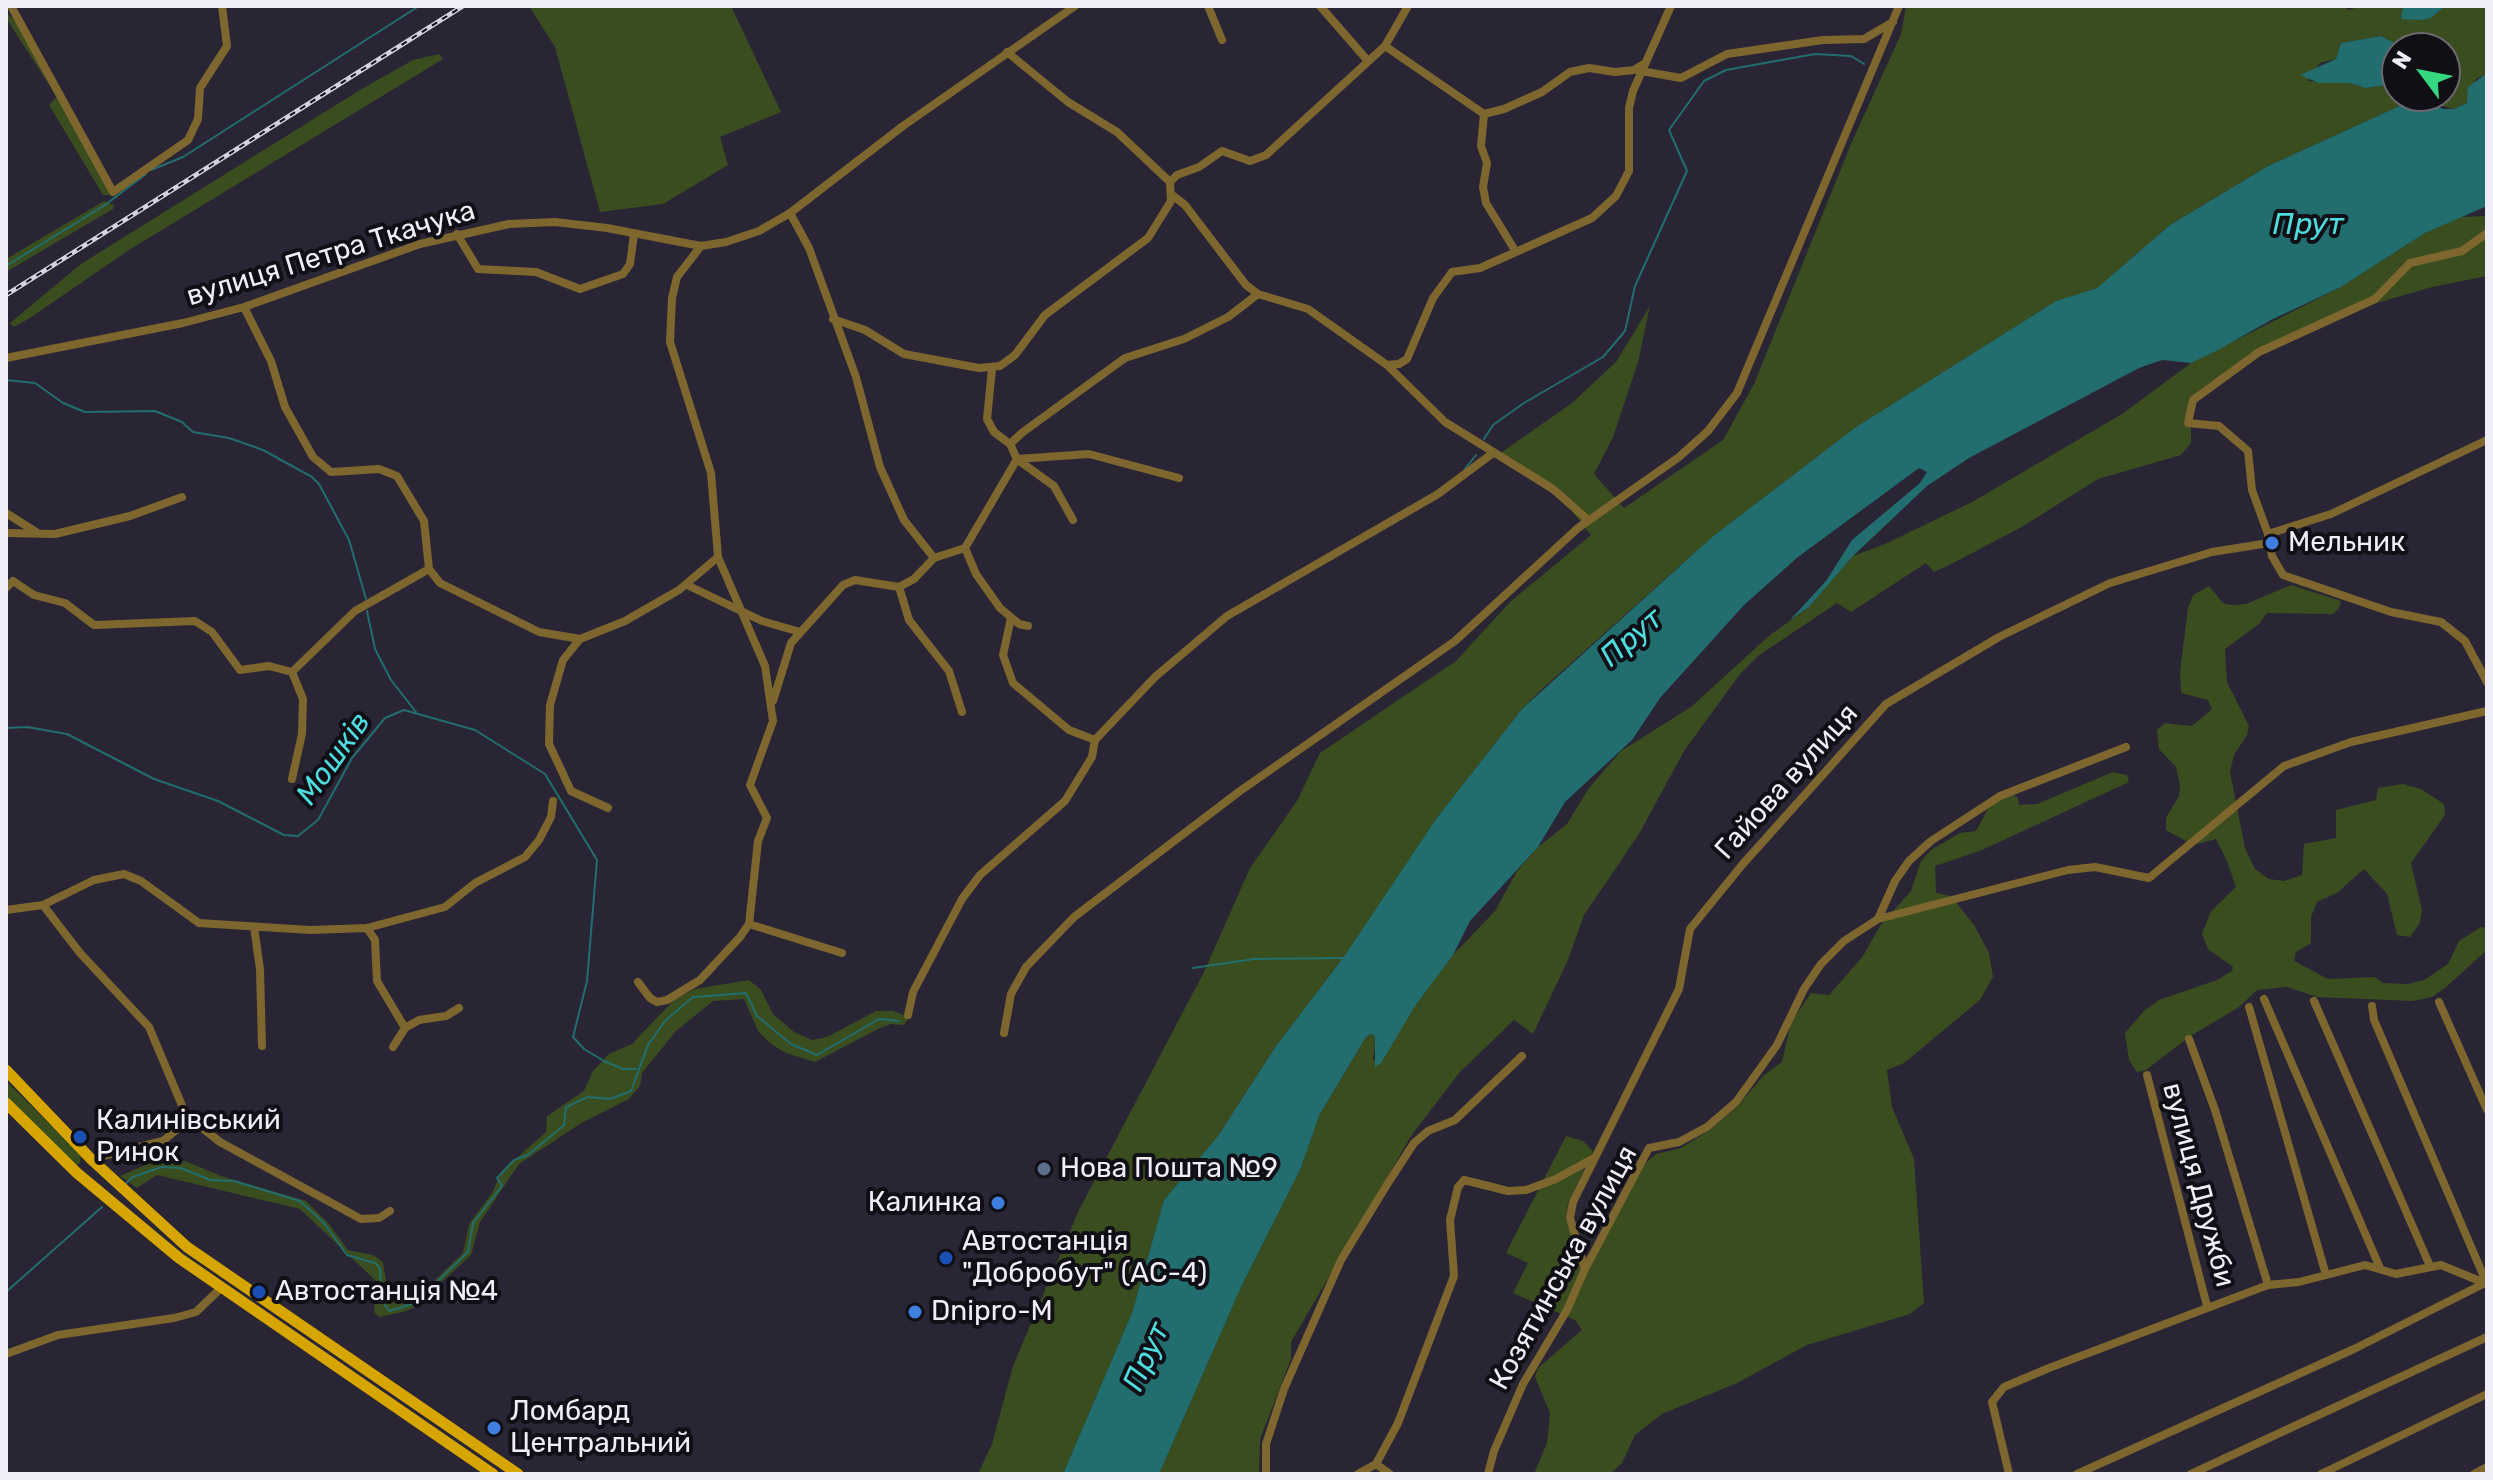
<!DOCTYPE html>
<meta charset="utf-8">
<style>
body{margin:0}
#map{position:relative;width:2493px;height:1480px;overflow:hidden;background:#292535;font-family:Rubik,sans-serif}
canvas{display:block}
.frame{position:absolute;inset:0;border:8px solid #f0edf8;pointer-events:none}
.north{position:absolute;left:2381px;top:32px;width:80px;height:80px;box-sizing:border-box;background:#110f16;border:2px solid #6a6870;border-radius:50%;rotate:302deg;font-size:22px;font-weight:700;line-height:32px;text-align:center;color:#f0edf8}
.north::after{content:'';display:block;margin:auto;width:28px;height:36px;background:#35d881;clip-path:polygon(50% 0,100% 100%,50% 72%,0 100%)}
</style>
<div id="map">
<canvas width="2493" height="1480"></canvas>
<div class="frame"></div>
<div class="north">N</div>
</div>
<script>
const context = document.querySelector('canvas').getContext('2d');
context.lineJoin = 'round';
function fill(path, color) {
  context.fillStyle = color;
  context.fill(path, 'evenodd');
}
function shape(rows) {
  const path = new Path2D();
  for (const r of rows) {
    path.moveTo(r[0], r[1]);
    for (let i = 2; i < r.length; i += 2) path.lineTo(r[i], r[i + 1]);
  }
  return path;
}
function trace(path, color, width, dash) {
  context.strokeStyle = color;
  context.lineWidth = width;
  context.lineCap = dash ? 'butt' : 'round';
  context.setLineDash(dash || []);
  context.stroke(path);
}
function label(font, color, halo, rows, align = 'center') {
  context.font = font + ' Rubik,sans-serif';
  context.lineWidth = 8;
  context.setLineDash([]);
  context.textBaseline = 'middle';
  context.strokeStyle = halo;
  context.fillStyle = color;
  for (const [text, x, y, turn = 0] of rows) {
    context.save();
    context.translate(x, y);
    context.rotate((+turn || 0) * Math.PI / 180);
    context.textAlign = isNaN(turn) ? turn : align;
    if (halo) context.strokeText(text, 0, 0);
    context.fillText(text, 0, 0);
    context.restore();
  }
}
fill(shape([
 [529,6,731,6,781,112,720,137,728,165,663,204,600,212,555,47],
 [1906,6,2342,6,2349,10,2361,6,2403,6,2401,19,2431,18,2445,6,2487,6,2487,73,2476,79,2467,103,2454,109,2415,99,2268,166,2170,225,2097,288,2056,301,1856,427,1712,537,1540,691,1522,709,1436,819,1343,958,1276,1046,1218,1136,1164,1200,1132,1313,1063,1474,978,1474,992,1444,1013,1366,1079,1210,1204,972,1250,868,1297,801,1320,753,1456,661,1510,602,1591,535,1566,504,1499,454,1572,403,1616,362,1650,306,1638,362,1613,437,1594,474,1624,508,1723,440,1754,384,1851,144,1901,34],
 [2381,36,2395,43,2397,54,2397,48,2445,48,2445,96,2397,96,2397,76,2387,85,2365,88,2350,83,2308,81,2320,63,2336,59,2341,43],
 [6,12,16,22,111,193,109,195,103,195,49,105,57,97,6,18],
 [439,54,443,59,129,250,30,318,14,327,10,323,81,264,360,90,413,60],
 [104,201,114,205,113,209,6,272,6,259],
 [2487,216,2487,276,2432,287,2370,305,2262,352,2197,402,2191,413,2191,443,2181,455,2098,479,2020,528,1951,564,1934,572,1926,563,1851,612,1837,603,1758,656,1740,674,1684,751,1639,834,1584,915,1568,960,1533,1034,1514,1020,1459,1073,1411,1136,1291,1342,1291,1359,1260,1439,1259,1474,1159,1474,1242,1285,1300,1170,1320,1114,1366,1037,1371,1034,1376,1036,1373,1060,1381,1062,1415,1005,1453,955,1495,911,1517,871,1538,847,1567,824,1589,788,1621,751,1691,707,1770,635,1809,607,1853,556,1885,544,1972,502,2122,414,2191,363,2341,287,2425,233,2460,217],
 [2291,585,2341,601,2339,608,2333,614,2267,613,2259,624,2225,649,2227,682,2249,726,2247,735,2234,755,2230,772,2245,848,2255,869,2269,879,2284,881,2302,875,2304,844,2336,838,2336,810,2376,800,2378,788,2403,784,2421,789,2444,804,2445,815,2411,863,2422,910,2420,923,2410,937,2397,935,2387,894,2364,869,2337,893,2317,902,2311,917,2311,943,2296,952,2294,961,2328,979,2375,977,2383,983,2408,984,2424,980,2448,964,2459,941,2481,927,2487,928,2487,950,2445,988,2432,997,2412,1001,2317,997,2287,987,2257,990,2239,1007,2189,1037,2146,1070,2137,1072,2129,1060,2125,1033,2144,1011,2159,1000,2217,980,2232,971,2233,967,2208,949,2202,934,2211,911,2236,887,2227,861,2216,839,2193,845,2166,830,2166,818,2179,796,2180,785,2176,767,2159,749,2157,730,2165,723,2192,726,2212,709,2208,700,2181,693,2180,672,2188,608,2193,595,2209,586,2223,603,2230,605,2246,604],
 [2113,772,2127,775,2129,782,1982,850,1935,866,1936,893,1951,896,1974,925,1989,953,1993,977,1980,1000,1904,1063,1887,1070,1892,1107,1914,1159,1924,1303,1910,1314,1807,1345,1737,1383,1662,1414,1635,1435,1622,1463,1610,1474,1534,1474,1547,1443,1550,1413,1535,1377,1538,1368,1582,1330,1575,1320,1513,1293,1528,1263,1506,1253,1566,1136,1583,1141,1593,1151,1568,1203,1566,1219,1589,1267,1643,1165,1656,1154,1681,1148,1710,1130,1738,1106,1764,1075,1782,1062,1791,1022,1807,999,1811,993,1829,995,1863,956,1880,926,1911,891,1921,861,1931,850,1960,833,1976,831,1989,807,2011,793,2018,798,2019,805,2037,804],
 [749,980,761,990,773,1014,794,1032,812,1040,827,1037,876,1011,893,1011,909,1017,904,1025,891,1024,880,1028,815,1062,786,1053,771,1044,758,1031,744,999,713,1001,676,1031,642,1073,640,1086,629,1099,583,1122,519,1164,480,1222,471,1255,413,1308,403,1312,379,1317,374,1312,376,1281,300,1209,157,1175,137,1188,120,1176,152,1162,185,1161,221,1176,306,1201,329,1224,348,1250,373,1255,383,1262,389,1300,402,1303,433,1282,463,1253,469,1224,492,1193,502,1171,546,1132,547,1116,584,1091,593,1071,609,1054,632,1044,674,1000,695,989],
 [6,1081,81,1155,80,1163,77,1165,6,1100]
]), '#3a4d1f');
fill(shape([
 [2403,6,2445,6,2431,18,2420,20,2401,19],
 [2381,36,2395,43,2397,54,2397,76,2387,85,2365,88,2350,83,2319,83,2300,75,2336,59,2341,43],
 [2487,73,2487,206,2425,233,2341,287,2271,320,2220,349,2191,363,2162,360,2139,368,1969,458,1927,486,1853,556,1809,607,1790,620,1826,581,1852,540,1920,483,1927,472,1919,468,1798,557,1744,605,1660,698,1632,740,1565,802,1538,847,1470,921,1453,955,1415,1006,1381,1063,1375,1067,1375,1036,1371,1034,1366,1037,1320,1114,1300,1170,1242,1285,1159,1474,1063,1474,1132,1313,1164,1200,1218,1136,1276,1046,1343,958,1436,819,1522,709,1712,537,1856,427,2056,301,2097,288,2170,225,2268,166,2415,99,2421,97,2443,109,2454,109,2467,103,2468,87]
]), '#226e6e');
trace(shape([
 [151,170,183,157,419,6],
 [6,266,105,205,146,174],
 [6,380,35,383,63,403,85,412,155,411,182,422,193,432,229,438,263,450,312,477,319,484,349,540,366,599],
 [1484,439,1493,425,1524,403,1603,357,1625,331,1635,286,1687,171,1669,130,1704,81,1726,70,1815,54,1851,56,1864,64],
 [1465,469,1476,455],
 [367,611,375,649,391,680,416,712],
 [6,728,27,727,67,734,154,779,218,801,284,835,298,836,318,820,352,758,385,718,404,710,475,730,545,774,597,860,587,981,573,1037,584,1049,604,1061,623,1069,636,1069],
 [1193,968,1254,959,1343,958],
 [125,1184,133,1177,161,1167,181,1168,210,1180,234,1181,300,1201,323,1222,347,1255,375,1263,380,1268,382,1301,389,1311,415,1303,468,1252,473,1223,502,1186,497,1178,514,1160,528,1155,564,1125,566,1107,588,1097,610,1099,631,1091,648,1045,665,1021,693,997,746,993,757,1016,791,1044,817,1055,879,1019,899,1021],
 [6,1292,102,1207]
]), '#226e6e', 2);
trace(shape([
 [11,6,113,192,188,140,198,119,200,88,227,46,222,6],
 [1208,6,1222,40],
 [1320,6,1368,61],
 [1385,46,1484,114],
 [1007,52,1068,102,1117,132,1170,182],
 [1641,71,1681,78,1727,54,1823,40,1864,39,1893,22],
 [1172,195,1185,205,1246,285,1258,294],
 [790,213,809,248,856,377,880,467,904,520,934,558,965,548],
 [457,234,478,269,536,272,580,289,623,274,630,264,634,234],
 [1516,252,1486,203,1483,187,1487,163,1481,146,1484,114,1504,109,1542,92,1570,72,1589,68,1615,72,1634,70,1644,64],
 [244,307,271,361,285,407,313,457,331,472,379,469,397,476,424,521,429,569,440,583,539,632,580,639],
 [833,319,865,330,904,354,979,368,1000,366,1015,355,1045,315,1148,238,1171,201,1170,182,1177,175,1199,167,1222,151,1250,161,1266,155,1385,46,1408,6],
 [6,358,183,323,244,307,420,244,509,224,555,222,607,228,701,246,726,242,759,231,790,213,903,126,1075,6],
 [1387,365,1445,422,1553,489,1588,520],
 [992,369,987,419,994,432,1010,444],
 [2487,440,2331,514,2268,534,2272,556,2283,575,2391,612,2441,622,2465,641,2487,682],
 [1017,459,1089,454,1179,478],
 [1018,460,1054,486,1073,520],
 [6,513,36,532],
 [6,533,55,534,130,516,182,497],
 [2268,534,2252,490,2248,451,2219,426,2188,423,2193,400,2259,352,2375,299,2410,263,2462,251,2487,233],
 [687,585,762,621,800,632],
 [899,587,909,620,949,671,962,712],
 [6,588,13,581,34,595,65,603,94,625,195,621,212,632,240,670,269,666,292,672,303,699,302,734,292,779],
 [1011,618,1003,655,1013,683,1069,730,1095,740],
 [1028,626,1019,624,1000,608,976,574,965,548,1017,459,1010,444,1023,432,1125,358,1184,339,1228,317,1258,294,1308,309,1387,365,1399,364,1407,359,1433,298,1452,272,1480,268,1592,218,1616,196,1629,171,1629,108,1633,91,1671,6],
 [292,672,355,611,429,569],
 [773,701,791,643,843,585,855,580,899,587,914,579,934,558],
 [608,808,571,791,549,744,550,705,563,660,580,639,625,621,679,590,718,557],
 [43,905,80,953,149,1027,186,1115],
 [6,910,43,905,94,880,124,874,141,881,199,923,310,930,367,928,445,907,475,883,525,857,539,840,551,817,553,801],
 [1878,919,2068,870,2095,867,2149,878,2284,766,2351,742,2487,711],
 [749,924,842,953],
 [254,927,260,969,262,1046],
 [367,928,375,940,377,981,405,1028,419,1020,446,1016,459,1008],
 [638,982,650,998,657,1002,667,1000,700,980,740,937,749,924,758,841,767,818,750,785,773,721,765,666,718,557,711,473,670,342,672,298,677,277,701,246],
 [2264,999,2380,1268],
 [2314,1001,2430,1266],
 [2439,1002,2487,1110],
 [2372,1006,2374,1020,2487,1284],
 [2249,1007,2326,1275],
 [908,1015,913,992,962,899,980,875,1065,801,1092,757,1095,740,1155,677,1227,616,1438,494,1493,453],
 [1004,1033,1011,994,1026,967,1074,917,1240,791,1455,641,1578,528,1679,457,1708,431,1737,393,1899,6],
 [2189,1039,2215,1110,2268,1285],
 [393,1047,405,1028],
 [2147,1075,2207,1306],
 [91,1159,163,1141,181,1126,186,1115,220,1142,361,1219,379,1218,390,1211],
 [1585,1269,1570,1218,1573,1202,1679,989,1690,929,1742,865,1886,704,1999,637,2110,583,2212,552,2269,543],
 [6,1354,58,1335,174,1318,196,1312,221,1288],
 [1376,1464,1390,1474],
 [1266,1474,1266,1444,1284,1389,1341,1260,1388,1183,1414,1143,1428,1131,1455,1120,1522,1056],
 [1358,1474,1376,1464,1398,1423,1454,1276,1450,1220,1458,1187,1464,1180,1508,1191,1526,1190,1556,1179,1594,1158],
 [1488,1474,1494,1451,1523,1384,1567,1310,1585,1269,1649,1148,1679,1142,1707,1127,1736,1102,1777,1045,1804,989,1821,964,1844,941,1878,919,1895,881,1909,861,1931,841,2000,796,2126,747],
 [2009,1474,1992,1402,2004,1387,2049,1368,2268,1285,2299,1282,2365,1265,2396,1274,2441,1265,2487,1284],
 [2077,1474,2354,1349,2483,1284],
 [2191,1474,2487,1337],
 [2321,1474,2487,1394],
 [2474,1474,2487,1467]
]), '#7e672e', 8);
trace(shape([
 [6,1070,91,1159,187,1247,518,1474],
 [6,1103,77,1173,179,1258,493,1474]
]), '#d6a500', 11);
const rail = shape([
 [6,295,463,6]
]);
trace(rail, '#d5d2de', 5);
trace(rail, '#110f16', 2, [6]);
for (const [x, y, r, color] of [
 [2272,543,8,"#3f7fe0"],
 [80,1137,8,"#1a4fb4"],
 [1044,1169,8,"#5c6f8a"],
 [998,1203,8,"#3f7fe0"],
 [946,1258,8,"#1a4fb4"],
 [259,1292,8,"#1a4fb4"],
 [915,1312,8,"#3f7fe0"],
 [494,1428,8,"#3f7fe0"]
]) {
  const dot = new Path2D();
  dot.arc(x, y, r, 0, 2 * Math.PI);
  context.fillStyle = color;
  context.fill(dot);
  trace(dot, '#110f16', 3);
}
label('28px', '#f0edf8', '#110f16', [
 ["вулиця Петра Ткачука",331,254,-17],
 ["Гайова вулиця",1787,782,-48],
 ["вулиця Дружби",2198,1185,75],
 ["Козятинська вулиця",1564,1268,-61]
]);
label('28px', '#f0edf8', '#110f16', [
 ["Мельник",2288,543],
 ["Калинівський",96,1121],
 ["Ринок",96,1153],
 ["Нова Пошта №9",1060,1169],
 ["Калинка",982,1203,"right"],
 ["Автостанція",962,1242],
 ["\"Добробут\" (АС-4)",962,1274],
 ["Автостанція №4",275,1292],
 ["Dnipro-M",931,1312],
 ["Ломбард",510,1412],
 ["Центральний",510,1444]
], 'left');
label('italic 30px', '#4eddde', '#110f16', [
 ["Прут",2308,225],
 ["Прут",1632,638,-41],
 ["Мошків",334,759,-55],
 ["Прут",1147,1357,-66]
]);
</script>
